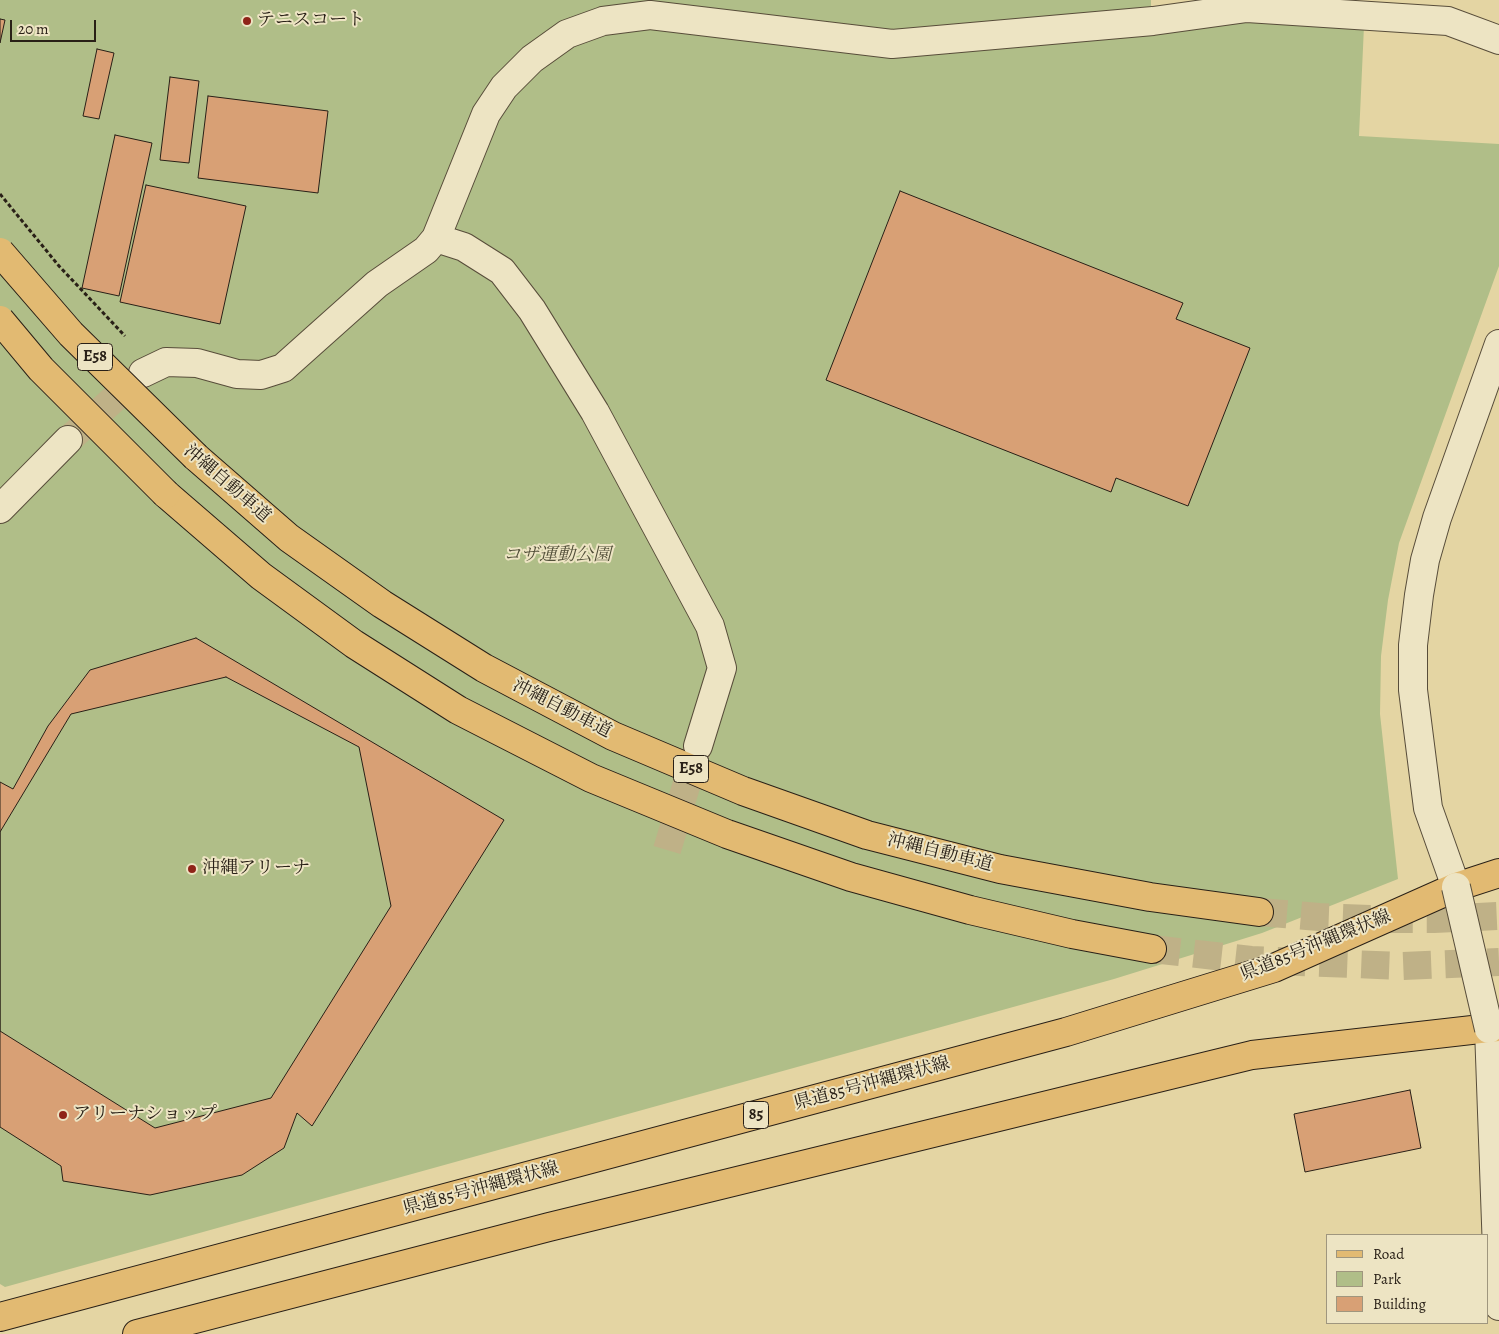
<!DOCTYPE html>
<meta charset="utf-8">
<style>
body{margin:0}
#map{position:relative;width:1499px;height:1334px;overflow:hidden;background:#e4d5a3;font-family:Alegreya,serif}
canvas{display:block}
.legend{position:absolute;left:1326px;top:1234px;width:162px;height:90px;box-sizing:border-box;background:#ede4c3;border:1px solid #9f967e;margin:0;padding:6px 9px;list-style:none;font-size:15px;color:#292017}
.legend li{display:flex;align-items:center;gap:10px;height:25px}
.legend b{width:25px;border:1px solid #9f967e}
.scale{position:absolute;left:10px;top:20px;width:86px;height:22px;box-sizing:border-box;border:2px solid #292017;border-top:0;padding-left:6px;font-size:15px;line-height:18px;white-space:nowrap;color:#292017;-webkit-text-stroke:4px #ede4c3;paint-order:stroke}
</style>
<div id="map">
<canvas width="1499" height="1334"></canvas>
<ul class="legend">
<li><b style="height:6px;background:#e2ba72"></b>Road</li>
<li><b style="height:14px;background:#b0be88"></b>Park</li>
<li><b style="height:14px;background:#d8a075"></b>Building</li>
</ul>
<div class="scale">20 m</div>
</div>
<script>
const context = document.querySelector('canvas').getContext('2d');
context.lineJoin = 'round';
function fill(path, color) {
  context.fillStyle = color;
  context.fill(path, 'evenodd');
}
function shape(rows) {
  const path = new Path2D();
  for (const r of rows) {
    path.moveTo(r[0], r[1]);
    for (let i = 2; i < r.length; i += 2) path.lineTo(r[i], r[i + 1]);
  }
  return path;
}
function trace(path, color, width, dash) {
  context.strokeStyle = color;
  context.lineWidth = width;
  context.lineCap = dash ? 'butt' : 'round';
  context.setLineDash(dash || []);
  context.stroke(path);
}
function label(font, color, halo, rows, align = 'center') {
  context.font = font + ' Alegreya,"Noto Serif JP",serif';
  context.lineWidth = 4;
  context.setLineDash([]);
  context.textBaseline = 'middle';
  context.strokeStyle = halo;
  context.fillStyle = color;
  for (const [text, x, y, turn = 0] of rows) {
    context.save();
    context.translate(x, y);
    context.rotate((+turn || 0) * Math.PI / 180);
    context.textAlign = isNaN(turn) ? turn : align;
    if (halo) context.strokeText(text, 0, 0);
    context.fillText(text, 0, 0);
    context.restore();
  }
}
fill(shape([
 [0,0,1151,0,1151,30,1248,15,1364,26,1359,136,1499,144,1499,266,1399,543,1388,600,1381,656,1380,714,1398,879,1262,933,1114,979,5,1287,0,1284]
]), '#b0be88');
const building = shape([
 [0,19,5,20,0,43,0,19],
 [97,49,114,53,99,119,83,116,97,49],
 [170,77,199,81,189,163,160,160,170,77],
 [208,96,328,111,318,193,198,178,208,96],
 [115,135,152,143,119,296,82,288,115,135],
 [146,185,246,206,220,324,120,302,146,185],
 [900,191,1183,303,1176,319,1250,348,1188,506,1116,478,1111,492,826,380,900,191],
 [196,638,504,820,312,1126,297,1113,284,1148,242,1175,150,1195,63,1181,61,1166,0,1127,0,782,13,789,48,726,90,670,196,638],
 [226,677,359,747,391,906,271,1098,155,1128,0,1031,0,832,71,714,226,677],
 [1410,1090,1421,1148,1305,1172,1294,1114,1410,1090]
]);
fill(building, '#d8a075');
trace(building, '#292017', 1);
trace(shape([
 [68,440,143,373],
 [667,850,698,746]
]), '#bfb187', 28, [28, 14]);
trace(shape([
 [1259,912,1319,917,1370,919,1434,919,1499,916],
 [1152,949,1251,960,1402,966,1499,962]
]), '#bfb187', 28, [28, 14]);
const minor = shape([
 [436,238,464,247,502,271,532,310,595,412,710,626,722,668,698,746],
 [143,373,166,362,197,363,237,374,261,375,283,368,377,284,426,250,436,238,486,114,504,87,532,59,567,34,603,21,650,15,892,44,1153,21,1247,8,1448,21,1499,40],
 [0,509,68,440],
 [1456,887,1428,808,1413,690,1413,645,1419,595,1425,560,1437,518,1499,344],
 [1489,1029,1499,1306]
]);
const major = shape([
 [0,1317,1066,1032,1274,968,1456,887,1499,873],
 [137,1334,549,1227,1252,1055,1499,1027]
]);
const highway = shape([
 [196,457,289,538,382,604,484,668,613,736,743,791,867,835,1000,869,1150,897,1259,912],
 [166,494,261,576,354,644,458,710,591,778,727,834,851,877,970,910,1072,934,1152,949]
]);
trace(minor, '#584d3a', 30);
trace(major, '#292017', 30);
trace(highway, '#292017', 30);
trace(shape([
 [0,194,59,266,125,336]
]), '#292017', 3, [4, 2.5]);
trace(minor, '#ede4c3', 28);
trace(major, '#e2ba72', 28);
trace(highway, '#e2ba72', 28);
const minorBridge = shape([
 [1456,887,1489,1029]
]);
const highwayBridge = shape([
 [0,252,71,334,196,457],
 [0,320,41,369,166,494]
]);
trace(minorBridge, '#584d3a', 30, []);
trace(highwayBridge, '#292017', 30, []);
trace(minorBridge, '#ede4c3', 28);
trace(highwayBridge, '#e2ba72', 28);
for (const [x, y, r, color] of [
 [247,21,5,"#8f2418"],
 [192,869,5,"#8f2418"],
 [63,1115,5,"#8f2418"]
]) {
  const dot = new Path2D();
  dot.arc(x, y, r, 0, 2 * Math.PI);
  context.fillStyle = color;
  context.fill(dot);
  trace(dot, '#ede4c3', 2);
}
for (const [x, y, w] of [
 [95,357,35],
 [691,769,35],
 [756,1115,25]
]) {
  const box = new Path2D();
  box.roundRect(x - w / 2, y - 13.5, w, 27, 4);
  context.fillStyle = '#ede4c3';
  context.fill(box);
  trace(box, '#292017', 1);
}
label('bold 16px', '#292017', null, [
 ["E58",95,357],
 ["E58",691,769],
 ["85",756,1115]
]);
label('18px', '#292017', '#ede4c3', [
 ["テニスコート",257,21],
 ["沖縄アリーナ",202,869],
 ["アリーナショップ",73,1115]
], 'left');
label('18px', '#292017', '#ede4c3', [
 ["沖縄自動車道",227,484,41],
 ["沖縄自動車道",562,709,27],
 ["沖縄自動車道",940,853,14],
 ["県道85号沖縄環状線",1316,946,-22],
 ["県道85号沖縄環状線",872,1084,-15],
 ["県道85号沖縄環状線",481,1189,-15]
]);
label('italic 18px', '#524f39', '#ede4c3', [
 ["コザ運動公園",557,556]
]);
</script>
